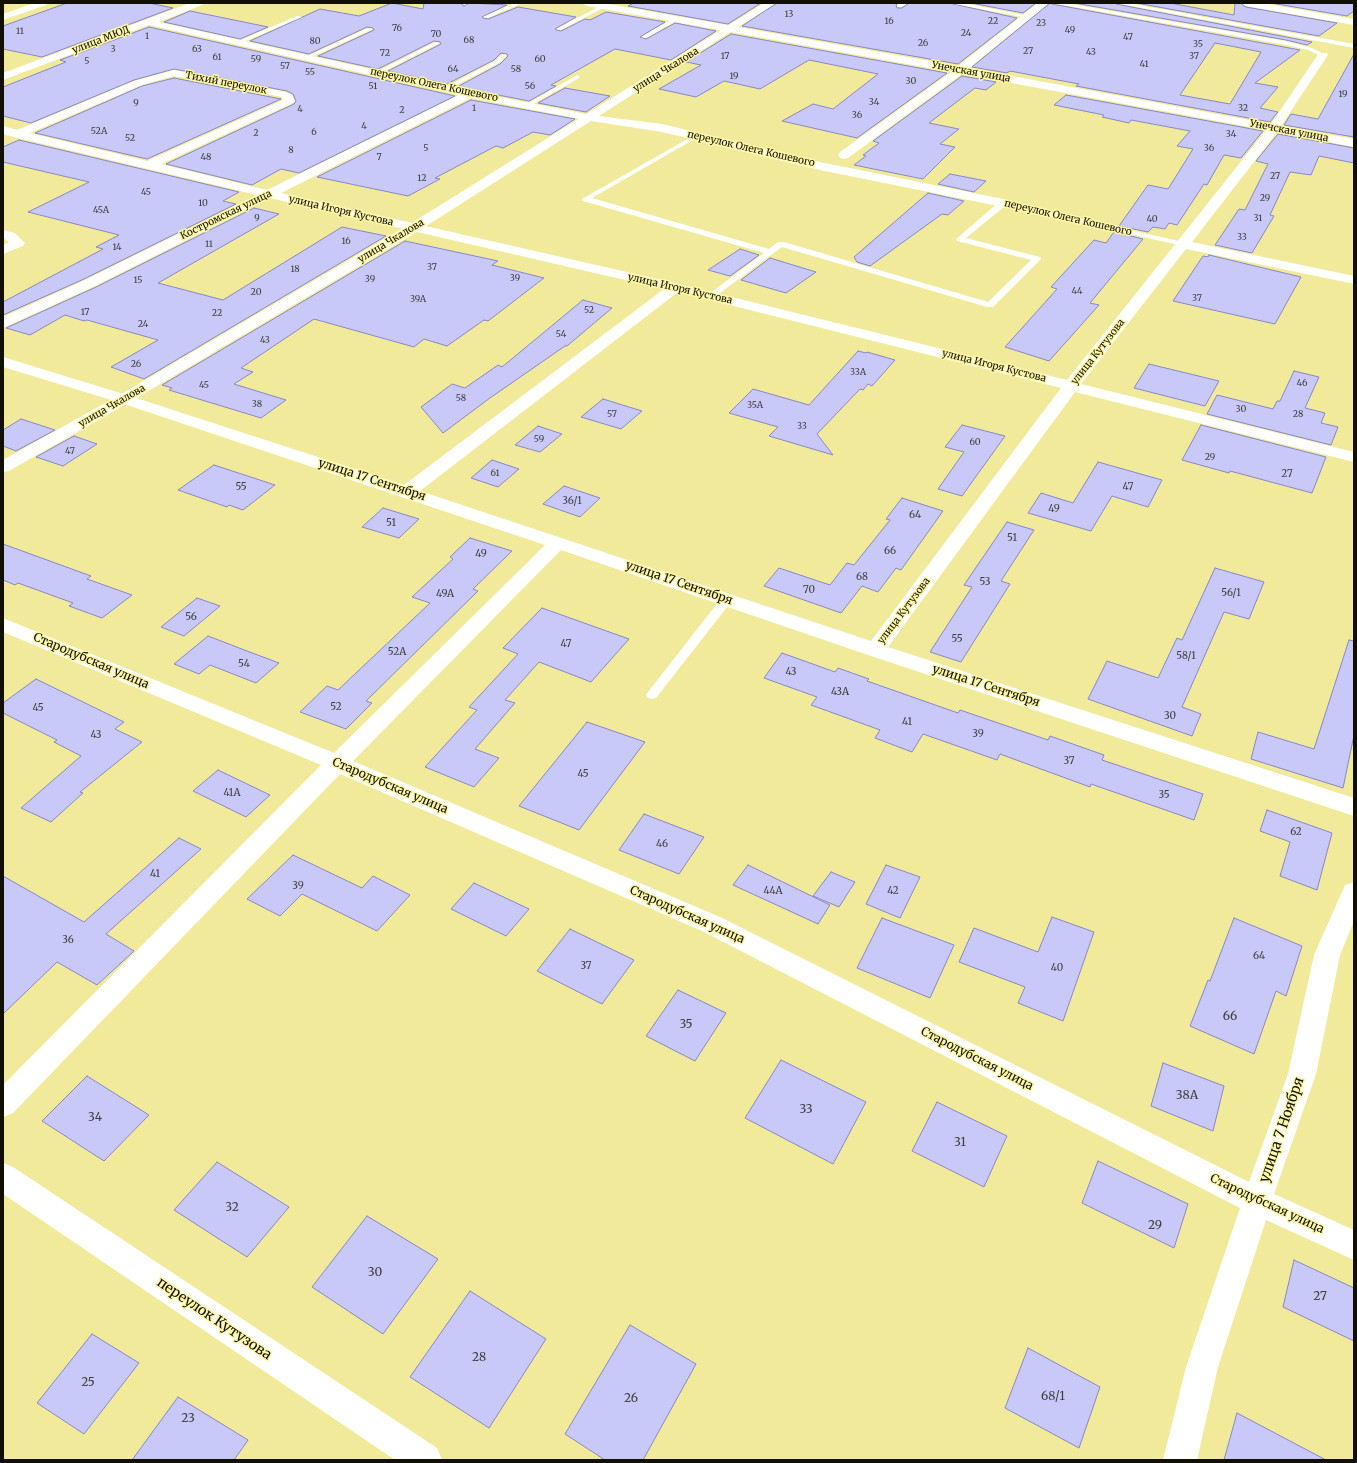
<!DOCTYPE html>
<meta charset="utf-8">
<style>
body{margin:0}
#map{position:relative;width:1357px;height:1463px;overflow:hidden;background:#f0ea9a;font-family:Merriweather,serif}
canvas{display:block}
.frame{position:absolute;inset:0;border:4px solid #110f00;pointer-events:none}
</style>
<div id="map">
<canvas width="1357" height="1463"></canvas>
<div class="frame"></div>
</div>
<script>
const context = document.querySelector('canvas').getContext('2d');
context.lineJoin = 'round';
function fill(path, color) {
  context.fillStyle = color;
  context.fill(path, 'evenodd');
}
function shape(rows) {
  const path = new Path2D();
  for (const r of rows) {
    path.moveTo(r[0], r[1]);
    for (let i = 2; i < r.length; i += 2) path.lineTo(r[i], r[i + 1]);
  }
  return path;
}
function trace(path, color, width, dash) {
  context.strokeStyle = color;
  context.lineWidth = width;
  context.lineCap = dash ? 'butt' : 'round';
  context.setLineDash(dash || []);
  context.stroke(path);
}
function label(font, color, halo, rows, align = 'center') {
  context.font = font + ' Merriweather,serif';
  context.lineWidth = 3;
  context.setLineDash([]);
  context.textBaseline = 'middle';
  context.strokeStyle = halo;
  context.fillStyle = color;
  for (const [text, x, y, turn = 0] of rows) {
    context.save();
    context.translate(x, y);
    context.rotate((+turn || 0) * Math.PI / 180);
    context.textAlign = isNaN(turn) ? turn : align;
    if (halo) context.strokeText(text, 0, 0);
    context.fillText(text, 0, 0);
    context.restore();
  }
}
const building = shape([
 [67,3,149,3,173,8,42,57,3,49,3,26,67,3],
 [392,3,423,9,424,3,460,3,464,6,469,3,507,5,482,17,483,18,488,19,518,7,576,17,555,29,556,30,561,31,585,19,590,20,606,12,665,22,640,37,646,39,675,23,716,31,671,60,615,49,551,85,556,86,529,101,457,87,500,64,508,56,507,54,501,53,494,60,447,84,388,71,441,44,440,42,434,41,378,69,318,56,374,30,373,28,367,27,309,54,250,41,320,9,359,16,392,3],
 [634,3,761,3,728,24,628,6,634,3],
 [777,3,898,3,896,5,897,8,902,8,909,3,949,3,1017,18,958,64,742,26,777,3],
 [971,3,1036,3,1023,13,971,3],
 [1050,3,1052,4,1300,50,1255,83,1278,87,1260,108,1278,112,1270,122,1076,86,1079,84,1010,71,1007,73,972,67,1050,3],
 [1215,43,1261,52,1230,104,1180,95,1215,43],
 [1074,3,1115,3,1116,4,1312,42,1307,45,1286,40,1074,3],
 [1136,3,1170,3,1234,15,1235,3,1240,3,1246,7,1337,23,1319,36,1136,3],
 [1271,3,1354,3,1354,11,1347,16,1271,3],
 [190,11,268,27,240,39,164,22,190,11],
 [149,27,455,96,299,173,281,169,252,185,166,164,294,104,296,101,293,94,287,91,174,69,134,80,31,123,3,116,3,87,66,62,60,60,149,27],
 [731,34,947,73,857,138,782,121,813,104,833,109,878,74,809,60,760,89,724,81,696,97,659,89,701,65,686,62,731,34],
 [1354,54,1354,137,1284,125,1291,114,1318,119,1354,54],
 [962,76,996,82,986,90,975,88,929,123,959,129,940,144,955,147,923,179,854,165,866,156,863,155,879,143,873,141,962,76],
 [174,78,281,99,147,159,35,133,142,86,174,78],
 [565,88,610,96,586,112,538,103,565,88],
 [1066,95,1263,131,1241,158,1224,155,1207,185,1204,184,1177,225,1169,223,1165,229,1153,227,1148,232,1119,226,1148,185,1168,189,1193,149,1177,146,1190,131,1131,120,1129,123,1102,117,1104,115,1054,105,1066,95],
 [471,100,575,119,550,135,533,132,503,148,496,146,435,178,440,179,408,196,317,177,471,100],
 [1278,134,1354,148,1354,163,1319,156,1311,175,1290,172,1270,215,1274,216,1252,253,1215,245,1239,209,1245,210,1268,164,1256,161,1278,134],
 [19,140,239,192,223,201,236,204,84,279,3,315,3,302,103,249,96,247,119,235,28,212,89,182,3,162,3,147,19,140],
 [950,174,986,181,974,192,938,184,950,174],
 [928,193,964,201,948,215,942,214,870,266,857,262,854,257,928,193],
 [254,208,279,214,158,283,223,300,342,227,386,236,144,379,111,367,158,340,87,320,84,321,65,315,30,335,6,328,96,287,254,208],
 [1114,232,1143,239,1090,303,1099,305,1049,361,1005,347,1057,289,1051,287,1094,240,1106,243,1114,232],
 [405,241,498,261,492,265,544,278,488,321,484,320,447,346,424,339,414,347,314,319,241,368,253,372,234,384,286,400,261,418,169,390,172,388,162,385,405,241],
 [740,249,759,255,730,276,708,270,740,249],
 [1209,255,1301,277,1275,324,1173,301,1203,256,1208,257,1209,255],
 [770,258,816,272,786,293,741,280,770,258],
 [583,300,612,308,567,346,565,346,490,398,443,433,421,407,452,384,465,388,498,365,502,367,583,300],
 [858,351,866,353,867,352,895,360,872,386,868,384,863,390,860,389,817,434,833,455,769,436,778,427,729,413,753,389,809,405,858,351],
 [1149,364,1219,381,1205,406,1134,388,1149,364],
 [1294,371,1319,377,1305,408,1325,413,1321,423,1338,427,1331,445,1207,414,1217,395,1273,409,1277,401,1280,401,1294,371],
 [603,399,642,411,621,429,581,417,603,399],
 [21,419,55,430,16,451,3,446,3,430,21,419],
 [962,425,1005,436,962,496,938,489,964,452,945,447,962,425],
 [1201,425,1326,457,1312,493,1230,471,1229,473,1182,460,1201,425],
 [538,426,562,434,540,452,515,445,538,426],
 [74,436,97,444,63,466,36,457,74,436],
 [492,460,519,469,498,487,471,478,492,460],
 [1098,462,1162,480,1148,507,1112,496,1091,531,1028,513,1041,493,1073,503,1098,462],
 [214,465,275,485,243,510,229,505,227,507,178,490,214,465],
 [564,486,600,498,580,517,543,504,564,486],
 [902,498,943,511,901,570,896,568,878,592,862,586,841,613,764,586,779,568,830,585,847,563,854,565,890,520,886,519,902,498],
 [383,508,419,519,399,538,362,527,383,508],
 [1007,522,1034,530,1001,581,1010,584,961,662,930,652,972,587,964,585,1007,522],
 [470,538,512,551,473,589,478,591,366,701,372,703,346,729,300,712,327,686,338,690,430,603,412,597,453,559,450,557,470,538],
 [3,544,91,576,87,579,132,595,102,618,69,606,73,603,18,583,15,585,3,580,3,544],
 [1215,568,1264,582,1249,619,1224,612,1182,707,1201,714,1192,736,1088,699,1107,661,1158,678,1177,638,1182,640,1215,568],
 [197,598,220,606,184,636,161,627,197,598],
 [542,608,629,639,591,682,539,662,505,700,515,703,475,749,499,758,474,787,425,767,477,710,469,707,518,654,503,648,542,608],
 [208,636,247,651,279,663,256,683,210,665,199,674,174,664,208,636],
 [1349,640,1354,641,1354,735,1343,788,1251,759,1258,732,1314,749,1349,640],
 [782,653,835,672,838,668,869,679,867,681,958,713,960,710,1048,740,1050,736,1104,755,1102,760,1203,794,1194,820,1091,784,1090,787,1000,754,997,760,923,734,912,752,875,738,880,730,811,705,817,697,764,678,782,653],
 [36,679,124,722,115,729,142,742,80,792,83,793,51,822,21,808,81,756,54,742,57,740,3,713,3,703,36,679],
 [587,722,645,742,579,830,519,806,587,722],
 [218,770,270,795,246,817,193,791,218,770],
 [1267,810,1332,833,1317,890,1280,876,1290,842,1260,831,1267,810],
 [644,814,704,837,679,874,619,850,644,814],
 [179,838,201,849,106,934,134,951,97,985,57,962,3,1014,3,876,84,922,179,838],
 [293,855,362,888,373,876,410,895,377,931,302,894,280,916,247,899,293,855],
 [748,865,830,905,818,924,733,885,748,865],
 [886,865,920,877,900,918,866,904,886,865],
 [831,872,855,882,839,907,813,896,831,872],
 [474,883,529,909,506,936,451,909,474,883],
 [1052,917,1094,932,1063,1021,1018,1003,1025,987,959,962,974,928,1038,952,1052,917],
 [882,918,954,945,930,998,857,968,882,918],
 [1234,918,1302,946,1286,996,1276,991,1254,1054,1190,1026,1208,980,1210,981,1234,918],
 [570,929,634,960,602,1004,537,971,570,929],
 [678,990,726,1013,695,1061,646,1036,678,990],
 [781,1060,866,1102,833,1164,745,1118,781,1060],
 [1163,1063,1224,1086,1213,1131,1151,1106,1163,1063],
 [87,1076,149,1115,104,1161,42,1121,87,1076],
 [937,1102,1007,1136,984,1187,912,1151,937,1102],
 [1098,1161,1188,1204,1174,1248,1082,1203,1098,1161],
 [217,1162,289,1207,247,1257,174,1210,217,1162],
 [367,1216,438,1259,383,1334,312,1287,367,1216],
 [1294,1260,1354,1288,1354,1341,1283,1307,1294,1260],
 [470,1291,546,1339,489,1428,410,1377,470,1291],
 [630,1325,696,1364,643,1460,605,1460,565,1434,630,1325],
 [92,1334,139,1363,84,1434,37,1403,92,1334],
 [1028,1348,1100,1387,1079,1448,1005,1408,1028,1348],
 [178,1397,248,1440,234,1460,132,1460,178,1397],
 [1237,1413,1326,1460,1224,1460,1237,1413]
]);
fill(building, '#c8c9f8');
trace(building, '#8886ca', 1);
fill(shape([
 [461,3,468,3,465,5,461,3],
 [514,3,522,3,488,18,483,17,514,3],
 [901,3,908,3,901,7,897,7,897,5,901,3],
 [950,3,963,3,1030,16,1027,18,950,3],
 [1052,3,1065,3,1286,41,1312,48,1326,55,1321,56,1308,50,1286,45,1052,3],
 [1116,3,1128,3,1354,44,1354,48,1116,3],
 [602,5,607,6,561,30,556,29,602,5],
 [297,16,302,17,241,43,236,42,297,16],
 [676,17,679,19,678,20,646,38,641,37,676,17],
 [368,28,373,29,310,58,305,57,368,28],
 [435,42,440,43,379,74,374,73,435,42],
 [502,54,507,55,499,63,449,89,444,88,495,61,502,54],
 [577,75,580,77,579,78,530,106,525,105,577,75],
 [696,134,698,135,698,137,592,198,769,249,778,242,784,242,988,302,1031,260,957,241,956,239,1000,201,1003,201,1183,242,1187,244,1183,246,1005,206,966,238,1040,257,1041,259,993,307,987,307,782,247,712,299,708,296,709,294,764,253,583,201,582,199,696,134],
 [727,595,731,596,733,599,731,602,656,698,652,699,648,698,646,695,648,692,723,596,727,595]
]), '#fff');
fill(shape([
 [34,3,48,3,46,5,3,20,3,14,34,3],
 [190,3,204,3,202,5,159,22,470,91,591,115,662,124,820,162,1008,200,1009,203,1008,206,1003,207,820,170,662,132,591,121,471,98,281,193,675,283,1067,380,1266,130,962,74,848,158,844,159,840,158,838,155,840,152,951,72,587,6,582,3,603,3,958,66,1038,3,1049,3,969,68,1271,124,1319,53,1327,53,1328,55,1281,126,1354,139,1354,147,1277,132,1192,242,1354,276,1354,284,1186,249,1081,384,1354,452,1354,462,1075,392,888,647,1354,798,1354,816,868,655,561,550,353,761,720,917,1249,1182,1288,1074,1314,955,1345,885,1354,882,1354,921,1340,955,1316,1074,1274,1194,1354,1230,1354,1260,1266,1220,1218,1367,1197,1460,1163,1460,1186,1367,1240,1208,702,931,340,774,13,1113,3,1117,3,1085,321,765,3,632,3,618,334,753,545,545,118,402,3,367,3,357,130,396,404,485,664,289,270,198,95,286,3,328,3,317,85,280,257,195,14,137,3,134,3,126,17,130,134,81,174,70,286,92,292,95,295,101,293,103,161,164,267,190,459,95,149,25,3,80,3,73,190,3],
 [174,76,282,97,283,100,147,161,30,133,142,85,174,76],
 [678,292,1061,388,871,641,420,491,678,292],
 [1241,3,1262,3,1354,19,1354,25,1246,6,1241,3],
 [3,230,15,233,25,243,23,246,3,254,3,245,9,242,3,238,3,230],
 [3,1163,13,1167,437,1448,442,1460,395,1460,3,1194,3,1163]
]), '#fff');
fill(shape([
 [764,3,776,3,420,230,130,402,9,471,3,472,3,460,118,396,410,224,764,3]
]), '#fff');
label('9px', '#3f3e3e', null, [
 ["13",789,14],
 ["16",889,21],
 ["22",993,21],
 ["23",1041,23],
 ["76",397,28],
 ["49",1070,30],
 ["11",20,31],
 ["24",966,33],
 ["70",436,34],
 ["1",147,36],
 ["47",1128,37],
 ["68",469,40],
 ["80",315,41],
 ["26",923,43],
 ["35",1198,44],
 ["3",113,49],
 ["63",197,49],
 ["27",1028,51],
 ["43",1091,52],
 ["72",385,53],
 ["17",725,56],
 ["37",1194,56],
 ["61",217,57],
 ["59",256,59],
 ["60",540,59],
 ["5",87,61],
 ["41",1144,64],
 ["57",285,66],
 ["64",453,69],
 ["58",516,69],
 ["55",310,72],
 ["19",734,76],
 ["30",911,81],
 ["51",373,86],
 ["56",530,86],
 ["19",1343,94],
 ["34",874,102],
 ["9",136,103],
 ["1",474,108],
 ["32",1243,108],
 ["4",300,109],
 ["2",402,110],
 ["36",857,115],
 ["4",364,126],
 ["52А",99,131],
 ["6",314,132],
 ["2",256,133],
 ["34",1231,134],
 ["52",130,138],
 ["5",426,148],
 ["36",1209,148],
 ["8",291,150],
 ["48",206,157],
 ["7",379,157],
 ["27",1275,176],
 ["12",422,178],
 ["45",146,192],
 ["29",1265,198],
 ["10",203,203],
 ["45А",101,210],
 ["9",257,218],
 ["31",1258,218],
 ["40",1152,219],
 ["33",1242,237],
 ["16",346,241],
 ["11",209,244],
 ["14",117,247],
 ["37",432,267],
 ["18",295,269],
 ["39",515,278],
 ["39",370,279],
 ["15",138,280],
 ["44",1077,291],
 ["20",256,292],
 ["37",1197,298],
 ["39А",418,299],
 ["52",589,310],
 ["17",85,312],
 ["22",217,313],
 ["24",143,324],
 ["54",561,334],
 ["43",265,340],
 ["26",136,364],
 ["33А",858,372],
 ["46",1302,383],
 ["45",204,385],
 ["58",461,398],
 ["38",257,404],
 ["35А",755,405],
 ["30",1241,409],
 ["57",612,414],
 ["28",1298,414],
 ["33",802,426],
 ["59",539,439],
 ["60",975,442],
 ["47",70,451],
 ["29",1210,457],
 ["61",495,473]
]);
label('10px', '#110f00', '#fef7a7', [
 ["улица МЮД",101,40,-21],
 ["улица Чкалова",666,70,-32],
 ["Унечская улица",971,72,10],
 ["Тихий переулок",226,83,11],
 ["переулок Олега Кошевого",434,85,12],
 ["Унечская улица",1289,131,11],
 ["переулок Олега Кошевого",751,149,13],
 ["улица Игоря Кустова",341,211,13],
 ["Костромская улица",226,215,-26],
 ["переулок Олега Кошевого",1068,218,13],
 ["улица Чкалова",391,241,-31],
 ["улица Игоря Кустова",680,289,13],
 ["улица Кутузова",1098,352,-52],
 ["улица Игоря Кустова",994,366,14],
 ["улица Чкалова",112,406,-30],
 ["улица Кутузова",904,611,-53]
]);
label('10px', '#3f3e3e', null, [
 ["27",1287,474],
 ["55",241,487],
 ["47",1128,487],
 ["36/1",572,501],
 ["49",1054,509],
 ["64",915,515],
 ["51",391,523],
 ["51",1012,538],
 ["66",890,551],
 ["49",481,554],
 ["68",862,577],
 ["53",985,582],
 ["70",809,590],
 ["56/1",1231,593],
 ["49А",445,594],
 ["56",191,617],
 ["55",957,639],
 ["47",566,644],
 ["52А",397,652],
 ["58/1",1186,656],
 ["54",244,664],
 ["43",791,672],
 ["43А",840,692],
 ["52",336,707],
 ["45",38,708],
 ["30",1170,716],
 ["41",907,722],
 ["39",978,734],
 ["43",96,735],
 ["37",1069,761],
 ["45",583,774],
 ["41А",232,793],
 ["35",1164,795],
 ["62",1296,832],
 ["46",662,844],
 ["41",155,874],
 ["39",298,886],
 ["44А",773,891],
 ["42",893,891],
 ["36",68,940],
 ["64",1259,956],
 ["37",586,966],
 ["40",1057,968]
]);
label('12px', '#110f00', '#fef7a7', [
 ["улица 17 Сентября",372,480,18],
 ["улица 17 Сентября",679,583,19],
 ["Стародубская улица",91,661,23],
 ["улица 17 Сентября",986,686,18],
 ["Стародубская улица",390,786,23],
 ["Стародубская улица",687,915,24],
 ["Стародубская улица",977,1059,27],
 ["Стародубская улица",1267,1204,25]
]);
label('12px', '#3f3e3e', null, [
 ["66",1230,1017],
 ["35",686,1025],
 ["38А",1187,1096],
 ["33",806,1110],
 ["34",95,1118],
 ["31",960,1143],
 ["32",232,1208],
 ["29",1155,1226],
 ["30",375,1273],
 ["27",1320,1297],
 ["28",479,1358],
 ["25",88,1383],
 ["68/1",1053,1397],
 ["26",631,1399],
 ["23",188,1419]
]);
label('14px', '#110f00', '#fef7a7', [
 ["улица 7 Ноября",1282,1130,-71],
 ["переулок Кутузова",214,1319,34]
]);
</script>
